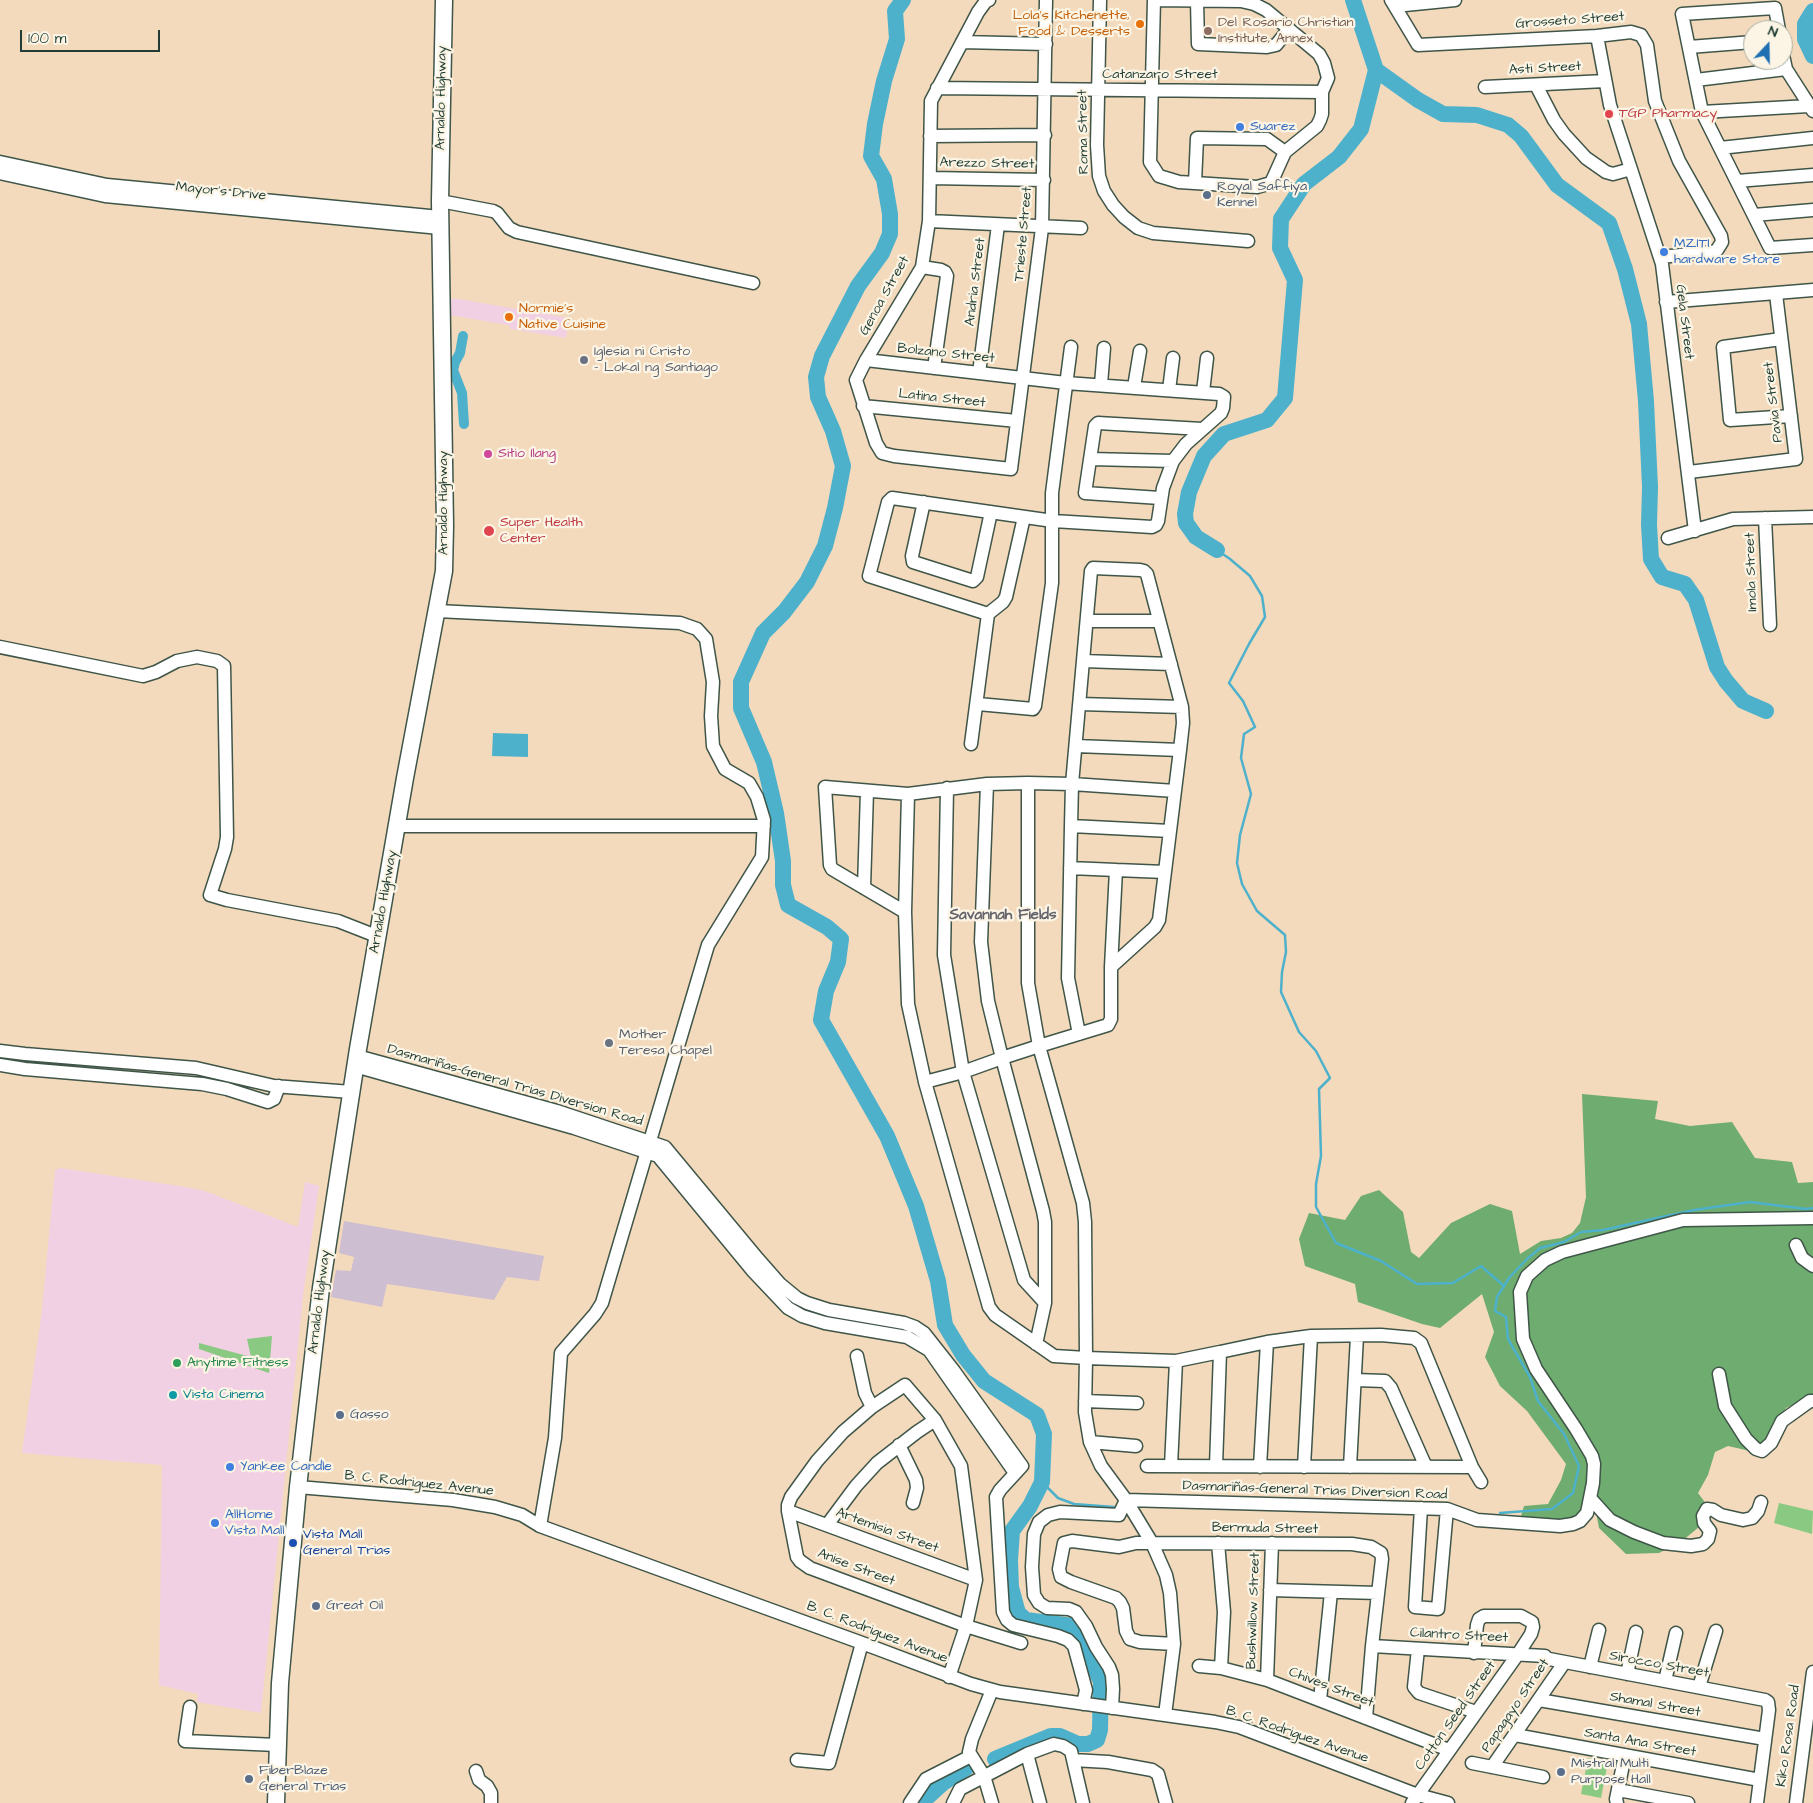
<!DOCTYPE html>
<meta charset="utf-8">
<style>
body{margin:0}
#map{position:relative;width:1813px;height:1803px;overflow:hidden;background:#f4dabc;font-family:"Architects Daughter",sans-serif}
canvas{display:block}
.north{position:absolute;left:1743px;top:20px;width:50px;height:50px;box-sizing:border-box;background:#fcf5e5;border:1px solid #a4ab9e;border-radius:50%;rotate:21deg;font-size:14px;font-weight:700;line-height:20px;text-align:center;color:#1f3d34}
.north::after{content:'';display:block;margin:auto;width:18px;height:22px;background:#1f6fb2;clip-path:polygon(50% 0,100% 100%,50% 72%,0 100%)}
.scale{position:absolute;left:20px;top:30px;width:140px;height:22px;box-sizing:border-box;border:2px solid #1f3d34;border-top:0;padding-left:6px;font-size:15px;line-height:18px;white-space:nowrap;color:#1f3d34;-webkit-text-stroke:4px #fcf5e5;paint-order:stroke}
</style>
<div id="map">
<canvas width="1813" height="1803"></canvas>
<div class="north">N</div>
<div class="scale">100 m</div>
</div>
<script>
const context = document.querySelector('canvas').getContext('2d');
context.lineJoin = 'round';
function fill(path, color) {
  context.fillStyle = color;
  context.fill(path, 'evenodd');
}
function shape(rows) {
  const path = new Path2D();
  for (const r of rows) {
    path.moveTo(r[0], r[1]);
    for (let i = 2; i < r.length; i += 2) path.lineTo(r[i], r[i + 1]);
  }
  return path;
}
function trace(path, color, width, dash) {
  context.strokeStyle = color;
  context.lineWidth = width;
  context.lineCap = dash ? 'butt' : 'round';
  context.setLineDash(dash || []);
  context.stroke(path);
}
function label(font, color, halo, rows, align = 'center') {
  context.font = font + ' "Architects Daughter",sans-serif';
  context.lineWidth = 4.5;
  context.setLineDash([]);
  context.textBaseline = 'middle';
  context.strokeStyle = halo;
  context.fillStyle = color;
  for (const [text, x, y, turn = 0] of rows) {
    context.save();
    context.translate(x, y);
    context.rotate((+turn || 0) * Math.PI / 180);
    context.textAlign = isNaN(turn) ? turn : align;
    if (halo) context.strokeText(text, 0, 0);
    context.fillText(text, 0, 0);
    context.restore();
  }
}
fill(shape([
 [448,299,459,299,569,318,566,338,511,329,508,325,449,315],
 [60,1168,186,1187,205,1191,298,1227,305,1182,319,1186,303,1296,261,1713,197,1702,198,1694,159,1685,162,1465,22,1453,42,1310,55,1170]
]), '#f1d0e3');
fill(shape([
 [344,1221,544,1256,539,1281,507,1277,494,1300,387,1284,382,1307,331,1297,336,1270,351,1271,354,1257,339,1253]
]), '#cebed1');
fill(shape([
 [272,1336,269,1373,199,1349,199,1343,251,1357,247,1339],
 [1779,1503,1813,1511,1812,1534,1774,1523],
 [1588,1758,1608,1762,1601,1798,1581,1794]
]), '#89c981');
fill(shape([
 [1582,1094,1658,1101,1655,1119,1690,1126,1732,1122,1755,1158,1792,1162,1798,1183,1813,1182,1813,1395,1786,1408,1771,1436,1750,1451,1728,1446,1715,1452,1708,1475,1698,1493,1710,1509,1699,1527,1682,1541,1659,1553,1626,1554,1599,1528,1595,1507,1585,1500,1577,1518,1548,1523,1519,1523,1524,1506,1548,1504,1561,1480,1566,1464,1527,1411,1500,1386,1485,1357,1494,1332,1482,1294,1440,1328,1422,1324,1358,1302,1355,1284,1305,1266,1299,1239,1309,1213,1345,1220,1361,1196,1379,1190,1403,1212,1411,1252,1419,1258,1451,1223,1490,1204,1512,1211,1520,1254,1541,1241,1561,1238,1572,1233,1580,1223,1586,1197]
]), '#6ead6f');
fill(shape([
 [493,733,528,734,528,757,492,756]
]), '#4db1cc');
trace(shape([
 [1217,550,1230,559,1250,576,1262,596,1265,617,1249,644,1229,683,1243,701,1255,727,1244,734,1241,758,1251,794,1240,835,1237,863,1242,884,1257,911,1285,935,1286,952,1282,972,1281,992,1299,1032,1316,1051,1330,1078,1319,1089,1321,1156,1316,1184,1316,1207,1336,1243,1381,1261,1417,1284,1453,1283,1481,1266,1504,1286],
 [1042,1482,1058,1498,1074,1504,1114,1507],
 [1500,1513,1552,1509,1573,1493,1579,1466,1564,1434,1538,1401,1530,1377,1508,1339,1506,1317,1495,1311,1497,1297,1504,1286,1509,1278,1527,1259,1540,1248,1564,1242,1581,1232,1603,1230,1694,1210,1750,1202,1806,1209,1813,1208]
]), '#4db1cc', 2.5);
trace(shape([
 [463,336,460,353,455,362,453,370,462,393,464,424]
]), '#4db1cc', 10);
trace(shape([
 [903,0,895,11,897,39,884,81,875,124,871,156,884,179,890,214,890,234,882,253,858,286,822,356,816,377,818,397,833,431,843,466,835,508,825,546,807,582,784,612,763,633,741,682,741,708,764,762,776,813,783,861,783,885,788,905,827,927,841,939,838,962,826,991,821,1020,887,1136,916,1206,938,1281,945,1325,963,1355,984,1381,1037,1415,1044,1434,1042,1482,1030,1506,1012,1531,1010,1560,1011,1587,1018,1613,1026,1620,1073,1626,1101,1681,1100,1730,1097,1740,1088,1744,1078,1744,1060,1736,1051,1736,995,1759],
 [1813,11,1805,24,1805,39,1813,56],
 [1376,70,1418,100,1443,114,1477,115,1508,125,1521,136,1557,185,1609,223,1625,269,1639,324,1646,401,1650,487,1649,525,1651,559,1662,577,1685,584,1696,600,1717,667,1726,681,1743,701,1766,711],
 [1217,550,1196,537,1186,523,1185,514,1189,492,1204,456,1224,434,1267,420,1285,398,1295,280,1280,248,1281,219,1304,184,1339,157,1361,129,1376,70,1353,0],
 [921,1803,943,1783,966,1768]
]), '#4db1cc', 16);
const minor = shape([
 [989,0,986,1,978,12,931,101,929,221,922,267,866,360,856,380,876,443,882,453,894,456,1011,469,1042,228,1046,0],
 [1100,0,1097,145,1099,176,1104,191,1113,205,1124,217,1138,228,1153,233,1248,241],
 [1154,0,1241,1,1254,4,1266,10,1319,54,1324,63,1328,78,1322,92,1322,114,1320,120,1317,126,1285,152,1271,183,1257,187,1179,182,1159,176,1150,162,1154,0],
 [1391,0,1418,45,1597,36,1631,32,1641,35,1647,45,1655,101,1679,161,1721,236,1722,242,1717,250,1712,252,1660,257],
 [1197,1,1198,44,1267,47,1276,45,1289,29],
 [1395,6,1455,0],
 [1779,30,1775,8,1682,14,1702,112,1770,248,1813,245],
 [1597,36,1610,105,1662,264,1695,531],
 [962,42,1046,44],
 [1689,47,1753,42],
 [1783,55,1786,69,1813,111],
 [1696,80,1786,69],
 [1536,85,1554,120,1564,134,1586,158,1606,172,1613,174,1631,169],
 [1485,87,1605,81],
 [937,88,1322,92],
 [1702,112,1809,106],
 [930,136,1045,135],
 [1720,148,1813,138],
 [0,162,107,185,440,217],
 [0,173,105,196,440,228],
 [930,178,1044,180],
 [1737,181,1813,175],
 [1195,183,1197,138,1267,139,1285,152],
 [440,201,493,211,497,213,509,228,517,232,753,283],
 [1754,215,1813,210],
 [929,221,1081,228],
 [922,267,941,270,945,272,947,276,934,368],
 [1666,302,1813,290],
 [1781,339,1723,347,1730,420,1791,416],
 [866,360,1066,383,1219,394,1224,397,1223,408,1221,413,1186,444,1173,461,1163,488,1158,521,1156,525,1152,527,1053,521,892,498,888,502,869,576,988,614],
 [979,373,998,225],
 [1101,384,1104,348],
 [1134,387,1140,351],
 [1169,390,1173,358],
 [1203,392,1207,358],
 [863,406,1017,421],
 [1090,459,1173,461],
 [1689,472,1796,459,1776,294],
 [1160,498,1085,493,1095,426,1098,423,1202,429],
 [924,502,912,556,913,562,973,581,977,577,991,512],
 [1765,518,1770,625],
 [1668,538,1733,519,1813,517],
 [437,611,680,623,697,629,706,639,713,682,711,716,713,746,725,769,749,783,757,797,764,820,762,857,708,945,602,1303,595,1314,561,1353,555,1438,540,1526],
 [1088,621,1158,621],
 [0,647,143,676,156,672,177,661,197,657,217,661,224,666,227,837,225,849,210,895,227,900,338,921,379,937],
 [1083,661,1171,664],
 [978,704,1033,709,1035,706,1052,583,1052,493,1071,347],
 [1080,704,1182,707],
 [971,744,988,614,1003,602,1006,597,1024,517],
 [1076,746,1180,750],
 [1028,783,1028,983,1039,1046,1108,1025,1111,1019,1111,967,1155,927,1159,920,1180,750,1183,723,1182,707,1147,574,1144,571,1140,570,1093,568,1091,571,1072,784,1028,783,987,784,908,794,825,787,830,865,832,869,905,912,908,1004,925,1082,989,1307,995,1315,1054,1356,1086,1358,1085,1222,1083,1203,1039,1046,1002,1058,1043,1211,1045,1222,1045,1303],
 [947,788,944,955,963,1072,1024,1280,1045,1303,1036,1344],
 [397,826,764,826],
 [1071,826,1068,978,1079,1034],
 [1170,831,1071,826,1072,784,1175,791],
 [1070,868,1116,870,1111,967],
 [1116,870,1165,872],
 [864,888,867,791],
 [905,912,908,794],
 [0,1051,25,1054,196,1068,274,1086,351,1092],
 [357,1056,557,1111,665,1147,758,1259,780,1284,797,1298,807,1303,829,1310,904,1323,915,1327,924,1333,954,1371,1022,1466,1000,1490,996,1497,1003,1612,1007,1620,1013,1625,1058,1636,1068,1640,1074,1646,1086,1690,1083,1704],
 [0,1065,25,1069,202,1084,227,1089,268,1102,274,1099,279,1086],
 [355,1066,574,1128,658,1156,752,1270,788,1308,802,1316,825,1323,907,1337,929,1350,1015,1473],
 [925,1082,963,1072,1002,1058,988,1001,981,942,987,784],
 [1796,1245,1802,1258,1813,1266],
 [857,1356,865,1393,872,1407],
 [1719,1374,1725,1406,1746,1439,1756,1449,1762,1451,1771,1443,1782,1421,1810,1401,1813,1401],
 [1355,1380,1385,1381,1391,1388,1426,1467],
 [1085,1401,1137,1403],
 [1090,1442,1136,1446],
 [899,1445,916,1480,917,1488,913,1503],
 [1147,1466,1472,1467],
 [1171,1466,1176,1361,1220,1352],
 [1216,1466,1220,1352,1267,1342,1311,1336,1381,1335,1414,1338,1421,1343,1472,1467,1481,1482],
 [1260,1467,1267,1342],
 [1304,1467,1311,1336],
 [1350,1467,1357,1336],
 [298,1487,453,1500,495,1507,522,1515,540,1526,862,1643,971,1684,1000,1692,1215,1722,1239,1727,1418,1795,1448,1803],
 [1591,1499,1610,1520,1634,1532,1663,1543,1691,1546,1703,1544,1708,1539,1710,1531,1704,1523,1703,1516,1707,1509,1713,1510,1721,1515,1743,1520,1752,1518,1758,1511,1761,1502],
 [1421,1508,1415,1607,1438,1609,1447,1509],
 [788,1511,976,1580],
 [827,1525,856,1486,877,1463,917,1432,935,1420],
 [1218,1543,1224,1612,1221,1668],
 [1270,1590,1378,1593],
 [1174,1644,1140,1642,1130,1639,1126,1631,1123,1608,1120,1602,1116,1598,1071,1582,1061,1577,1059,1569,1064,1543,1072,1541,1119,1547,1136,1543,1152,1543,1352,1544,1371,1547,1381,1553,1382,1559,1372,1646,1366,1718],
 [1372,1646,1545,1656],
 [1418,1649,1414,1687,1419,1693,1476,1712],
 [1544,1658,1765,1700,1768,1702,1769,1710,1757,1803],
 [1199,1666,1221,1668,1267,1680,1449,1750],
 [1590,1667,1599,1630],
 [1627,1674,1636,1632],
 [949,1677,966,1626,976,1580,961,1466,935,1420,905,1385,872,1407,843,1432,817,1461,791,1497,788,1505,788,1511,797,1557,800,1561,810,1568,966,1626,1021,1643],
 [1267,1680,1272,1543],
 [1665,1681,1676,1633],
 [1699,1687,1716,1631],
 [992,1690,972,1739,969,1752,984,1776,992,1803],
 [1320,1700,1331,1592],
 [1539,1700,1765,1739],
 [190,1707,185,1741,277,1745],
 [1112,1708,1113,1689,1112,1675,1109,1667,1096,1647,1086,1626,1076,1612,1069,1609,1047,1608,1039,1603,1034,1595,1032,1567,1034,1534,1039,1522,1048,1515,1060,1512,1119,1515,1126,1500,1447,1509,1477,1520,1560,1526,1573,1524,1580,1521,1587,1513,1593,1483,1594,1464,1592,1456,1576,1429,1536,1369,1523,1339,1520,1292,1527,1276,1545,1260,1562,1252,1683,1220,1813,1218],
 [1165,1715,1174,1644,1170,1593,1166,1575,1152,1543,1126,1500,1101,1466,1090,1442,1085,1412,1086,1358,1176,1361],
 [1515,1735,1760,1780],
 [1027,1754,1040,1803],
 [797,1760,829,1763,862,1643],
 [1073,1760,1108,1762,1152,1770,1158,1774,1166,1803],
 [1472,1763,1543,1777],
 [1492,1767,1564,1663],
 [476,1771,479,1780,487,1786,491,1793,491,1803],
 [1618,1790,1688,1803],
 [910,1803,926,1779,971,1756],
 [953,1803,960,1789,1027,1754,1054,1744,1063,1746,1071,1751,1083,1803],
 [1412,1803,1518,1654,1531,1634,1533,1627,1532,1622,1521,1616,1484,1616,1479,1619,1477,1625,1474,1653],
 [1617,1803,1616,1799,1625,1755],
 [1796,1803,1813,1672]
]);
const major = shape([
 [276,1803,280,1683,298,1487,321,1288,358,1049,405,778,444,571,445,526,440,201,444,0]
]);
trace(minor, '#3f5548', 15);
trace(major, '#3f5548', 19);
trace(minor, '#fff', 12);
trace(major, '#fff', 16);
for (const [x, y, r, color] of [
 [1140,24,5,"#e8710a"],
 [1208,31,5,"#8d6e63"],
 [1609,114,5,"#e0444e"],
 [1240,127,5,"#3f7fe0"],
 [1207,195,5,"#5c6f8a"],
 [1664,252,5,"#3f7fe0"],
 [509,317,5,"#e8710a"],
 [584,360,5,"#6b7280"],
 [488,454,5,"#d1479c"],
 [489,531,6,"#e0444e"],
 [609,1043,5,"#6b7280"],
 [177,1363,5,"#2e9e5b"],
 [173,1395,5,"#0f9aa8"],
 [340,1415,5,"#5c6f8a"],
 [230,1467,5,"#3f7fe0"],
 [215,1523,5,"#3f7fe0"],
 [293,1543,5,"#1a4fb4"],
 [316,1606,5,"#5c6f8a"],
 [1561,1772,5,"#5c6f8a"],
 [249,1779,5,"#5c6f8a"]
]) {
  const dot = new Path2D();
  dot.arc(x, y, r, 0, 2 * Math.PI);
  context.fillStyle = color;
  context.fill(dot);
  trace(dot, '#fcf5e5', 2);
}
label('14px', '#c56008', '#fcf5e5', [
 ["Lola's Kitchenette,",1130,16],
 ["Food & Desserts",1130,32],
 ["Normie's",519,309,"left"],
 ["Native Cuisine",519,325,"left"]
], 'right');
label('14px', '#1f3d34', '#fcf5e5', [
 ["Grosseto Street",1570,21,-4],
 ["Asti Street",1545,69,-3],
 ["Catanzaro Street",1160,75],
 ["Arnaldo Highway",442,98,-89],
 ["Roma Street",1084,132,-91],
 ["Arezzo Street",987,164,1],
 ["Mayor's Drive",221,192,6],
 ["Trieste Street",1024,234,-85],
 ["Andria Street",976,282,-83],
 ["Genoa Street",885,296,-61],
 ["Gela Street",1684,322,83],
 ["Bolzano Street",946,354,6],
 ["Latina Street",942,399,6],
 ["Pavia Street",1774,402,-97],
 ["Arnaldo Highway",444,503,-90],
 ["Imola Street",1752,572,-92],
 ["Arnaldo Highway",384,902,-80],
 ["Dasmariñas-General Trias Diversion Road",515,1086,16],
 ["Arnaldo Highway",320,1302,-83],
 ["B. C. Rodriguez Avenue",419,1484,6],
 ["Dasmariñas-General Trias Diversion Road",1315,1491,2],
 ["Bermuda Street",1265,1529,1],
 ["Artemisia Street",887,1531,20],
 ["Anise Street",856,1568,21],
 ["Bushwillow Street",1254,1611,-88],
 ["B. C. Rodriguez Avenue",877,1633,21],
 ["Cilantro Street",1459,1636,3],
 ["Sirocco Street",1659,1665,10],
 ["Chives Street",1331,1688,21],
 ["Shamal Street",1655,1705,10],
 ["Papagayo Street",1516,1706,-56],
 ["Cotton Seed Street",1456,1716,-55],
 ["B. C. Rodriguez Avenue",1297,1735,19],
 ["Kiko Rosa Road",1789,1736,-82],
 ["Santa Ana Street",1640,1743,10]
]);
label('14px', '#785e54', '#fcf5e5', [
 ["Del Rosario Christian",1218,23],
 ["Institute, Annex",1218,39]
], 'left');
label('14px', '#be3a42', '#fcf5e5', [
 ["TGP Pharmacy",1619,114],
 ["Super Health",500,523],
 ["Center",500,539]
], 'left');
label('14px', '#366cbe', '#fcf5e5', [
 ["Suarez",1250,127],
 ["MZITI",1674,244],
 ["hardware Store",1674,260],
 ["Yankee Candle",240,1467],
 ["AllHome",225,1515],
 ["Vista Mall",225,1531]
], 'left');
label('14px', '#4e5e75', '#fcf5e5', [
 ["Royal Saffiya",1217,187],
 ["Kennel",1217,203],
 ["Gasso",350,1415],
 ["Great Oil",326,1606],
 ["Mistral Multi",1571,1764],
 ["Purpose Hall",1571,1780],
 ["FiberBlaze",259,1771],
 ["General Trias",259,1787]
], 'left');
label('14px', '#5b616d', '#fcf5e5', [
 ["Iglesia ni Cristo",594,352],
 ["- Lokal ng Santiago",594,368],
 ["Mother",619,1035],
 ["Teresa Chapel",619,1051]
], 'left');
label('14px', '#b23c85', '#fcf5e5', [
 ["Sitio Ilang",498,454]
], 'left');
label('14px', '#27864d', '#fcf5e5', [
 ["Anytime Fitness",187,1363]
], 'left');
label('14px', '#0d838f', '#fcf5e5', [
 ["Vista Cinema",183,1395]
], 'left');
label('14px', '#164399', '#fcf5e5', [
 ["Vista Mall",303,1535],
 ["General Trias",303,1551]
], 'left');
label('bold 15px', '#65646c', '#fcf5e5', [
 ["Savannah Fields",1003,916]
]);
</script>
